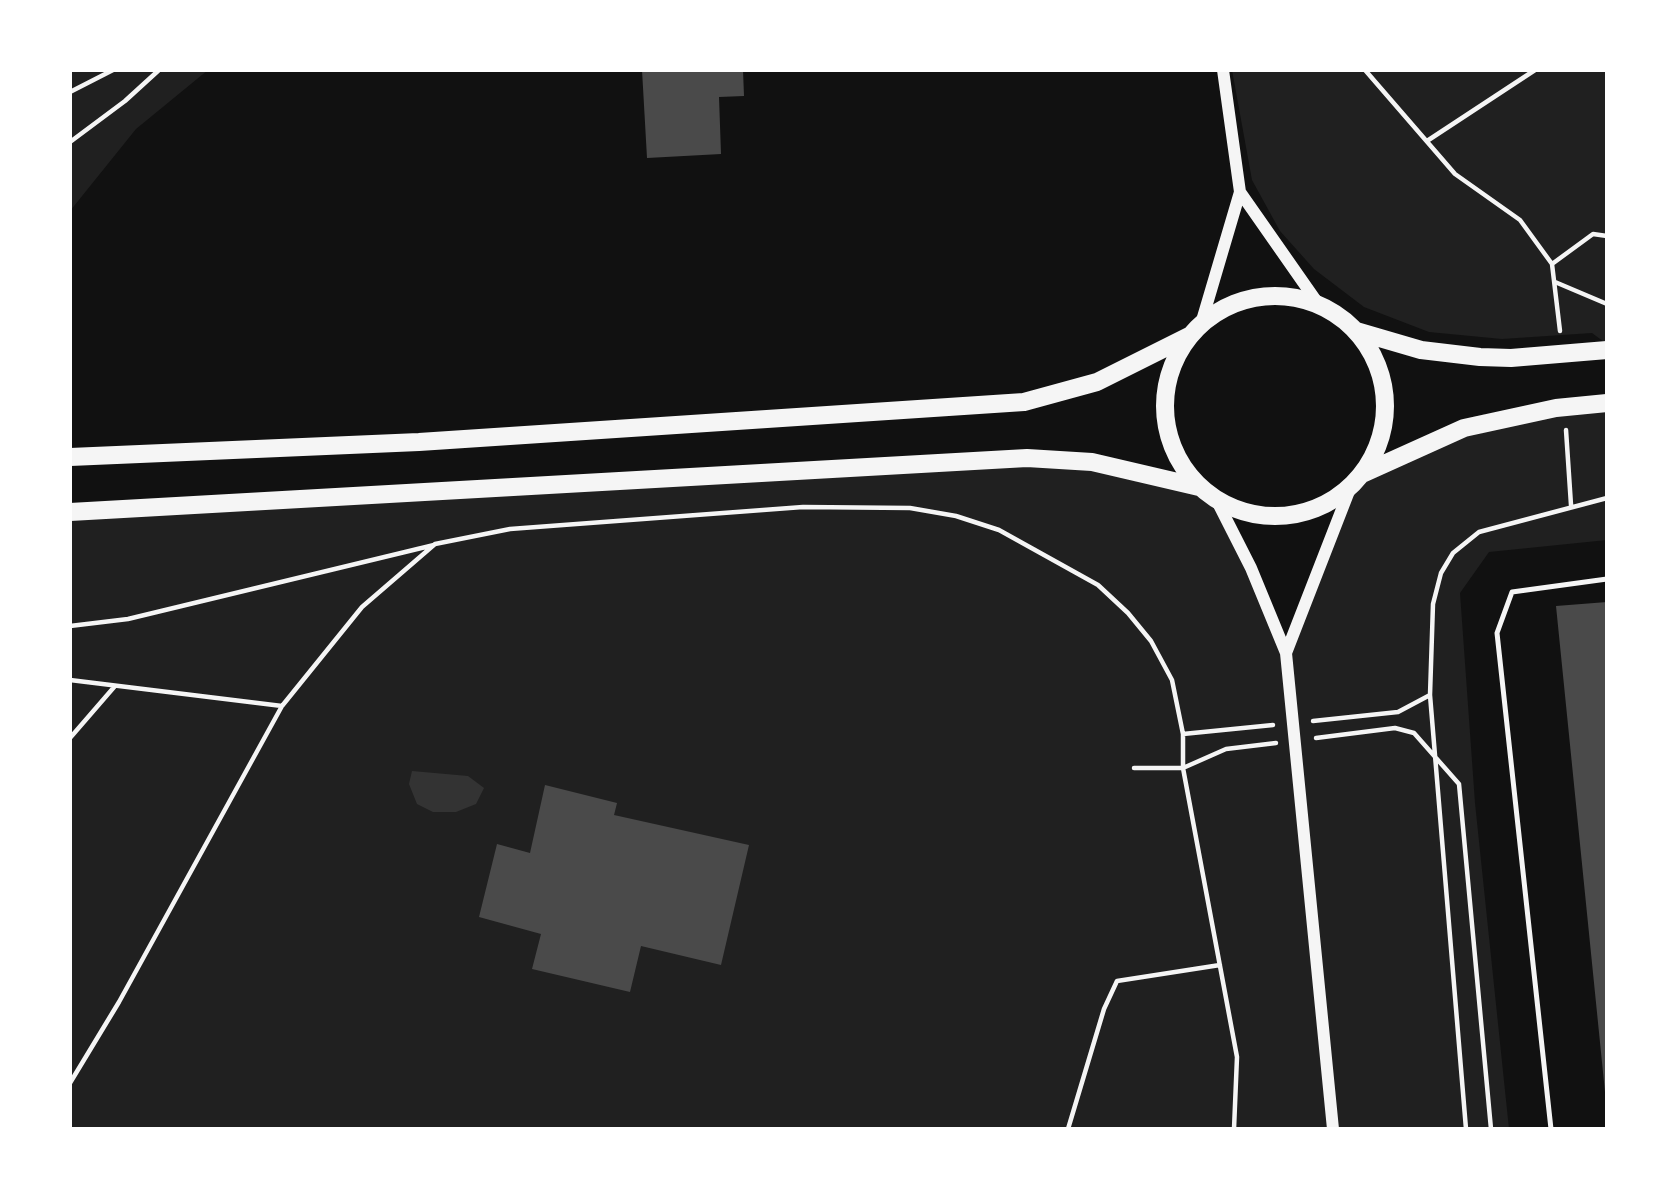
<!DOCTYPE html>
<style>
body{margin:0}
#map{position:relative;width:1677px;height:1199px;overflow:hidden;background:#111;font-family:"PT Sans Narrow",sans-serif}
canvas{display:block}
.frame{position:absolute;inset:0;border:72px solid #fff;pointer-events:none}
</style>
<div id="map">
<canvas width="1677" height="1199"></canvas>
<div class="frame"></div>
</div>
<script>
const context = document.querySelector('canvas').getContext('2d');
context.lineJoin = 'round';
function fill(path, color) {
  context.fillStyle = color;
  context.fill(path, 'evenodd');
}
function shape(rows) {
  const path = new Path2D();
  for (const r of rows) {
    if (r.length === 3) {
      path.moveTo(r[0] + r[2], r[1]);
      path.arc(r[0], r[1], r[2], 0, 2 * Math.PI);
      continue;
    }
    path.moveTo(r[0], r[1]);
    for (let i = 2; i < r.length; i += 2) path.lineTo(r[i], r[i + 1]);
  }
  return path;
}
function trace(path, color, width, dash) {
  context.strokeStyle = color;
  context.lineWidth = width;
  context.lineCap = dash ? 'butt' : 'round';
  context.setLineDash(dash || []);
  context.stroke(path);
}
fill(shape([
 [70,70,208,70,136,129,70,211],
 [1232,70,1607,70,1607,344,1592,333,1502,339,1429,332,1364,307,1314,269,1280,231,1252,180],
 [1607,403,1607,540,1489,552,1460,593,1475,803,1509,1129,70,1129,70,512,1027,458,1199,487,1216,499,1286,652,1351,486,1362,474,1464,428]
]), '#202020');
fill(shape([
 [412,771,468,776,484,788,476,804,456,812,433,812,417,804,409,784]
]), '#333');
fill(shape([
 [642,70,743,70,744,96,719,97,721,154,647,158],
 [1607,602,1607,1092,1605,1092,1556,606],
 [545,785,617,803,614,815,749,845,721,965,641,946,630,992,532,969,541,934,479,917,497,844,530,853]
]), '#4a4a4a');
trace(shape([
 [1365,70,1455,174,1520,220,1552,264,1560,331],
 [70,92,113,70],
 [1427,141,1535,70],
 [70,142,125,101,159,70],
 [1552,264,1593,234,1607,236],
 [1555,282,1607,304],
 [1566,430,1571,505],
 [70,626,128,619,434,545],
 [70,680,282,706],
 [1313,721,1398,712,1430,695],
 [1183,734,1273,725],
 [70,738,115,686],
 [1316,738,1395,728,1414,733,1459,784,1491,1129],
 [1134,768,1183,768,1226,749,1276,743],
 [70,1083,119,1002,282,706,362,607,435,544,510,529,803,507,910,508,956,516,999,530,1098,585,1128,613,1151,641,1172,680,1183,734,1183,768,1237,1057,1234,1129],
 [1068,1129,1104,1009,1117,981,1220,965],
 [1466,1129,1430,695,1433,604,1441,573,1453,553,1479,532,1607,498]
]), '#f5f5f5', 4.5);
trace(shape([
 [1551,1129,1497,633,1512,592,1607,579]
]), '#f5f5f5', 5);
trace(shape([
 [1240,192,1319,305],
 [1201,324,1240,192,1223,70],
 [1216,499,1251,568,1286,653,1333,1129],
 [1286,653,1351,486]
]), '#f5f5f5', 12);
trace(shape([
 [1275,406,110],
 [1356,331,1421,350,1480,357,1511,358,1607,350],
 [70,457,419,442,1024,402,1097,382,1189,336],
 [1362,474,1464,428,1556,408,1607,403],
 [70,512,1027,458,1092,462,1199,487]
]), '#f5f5f5', 18);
</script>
